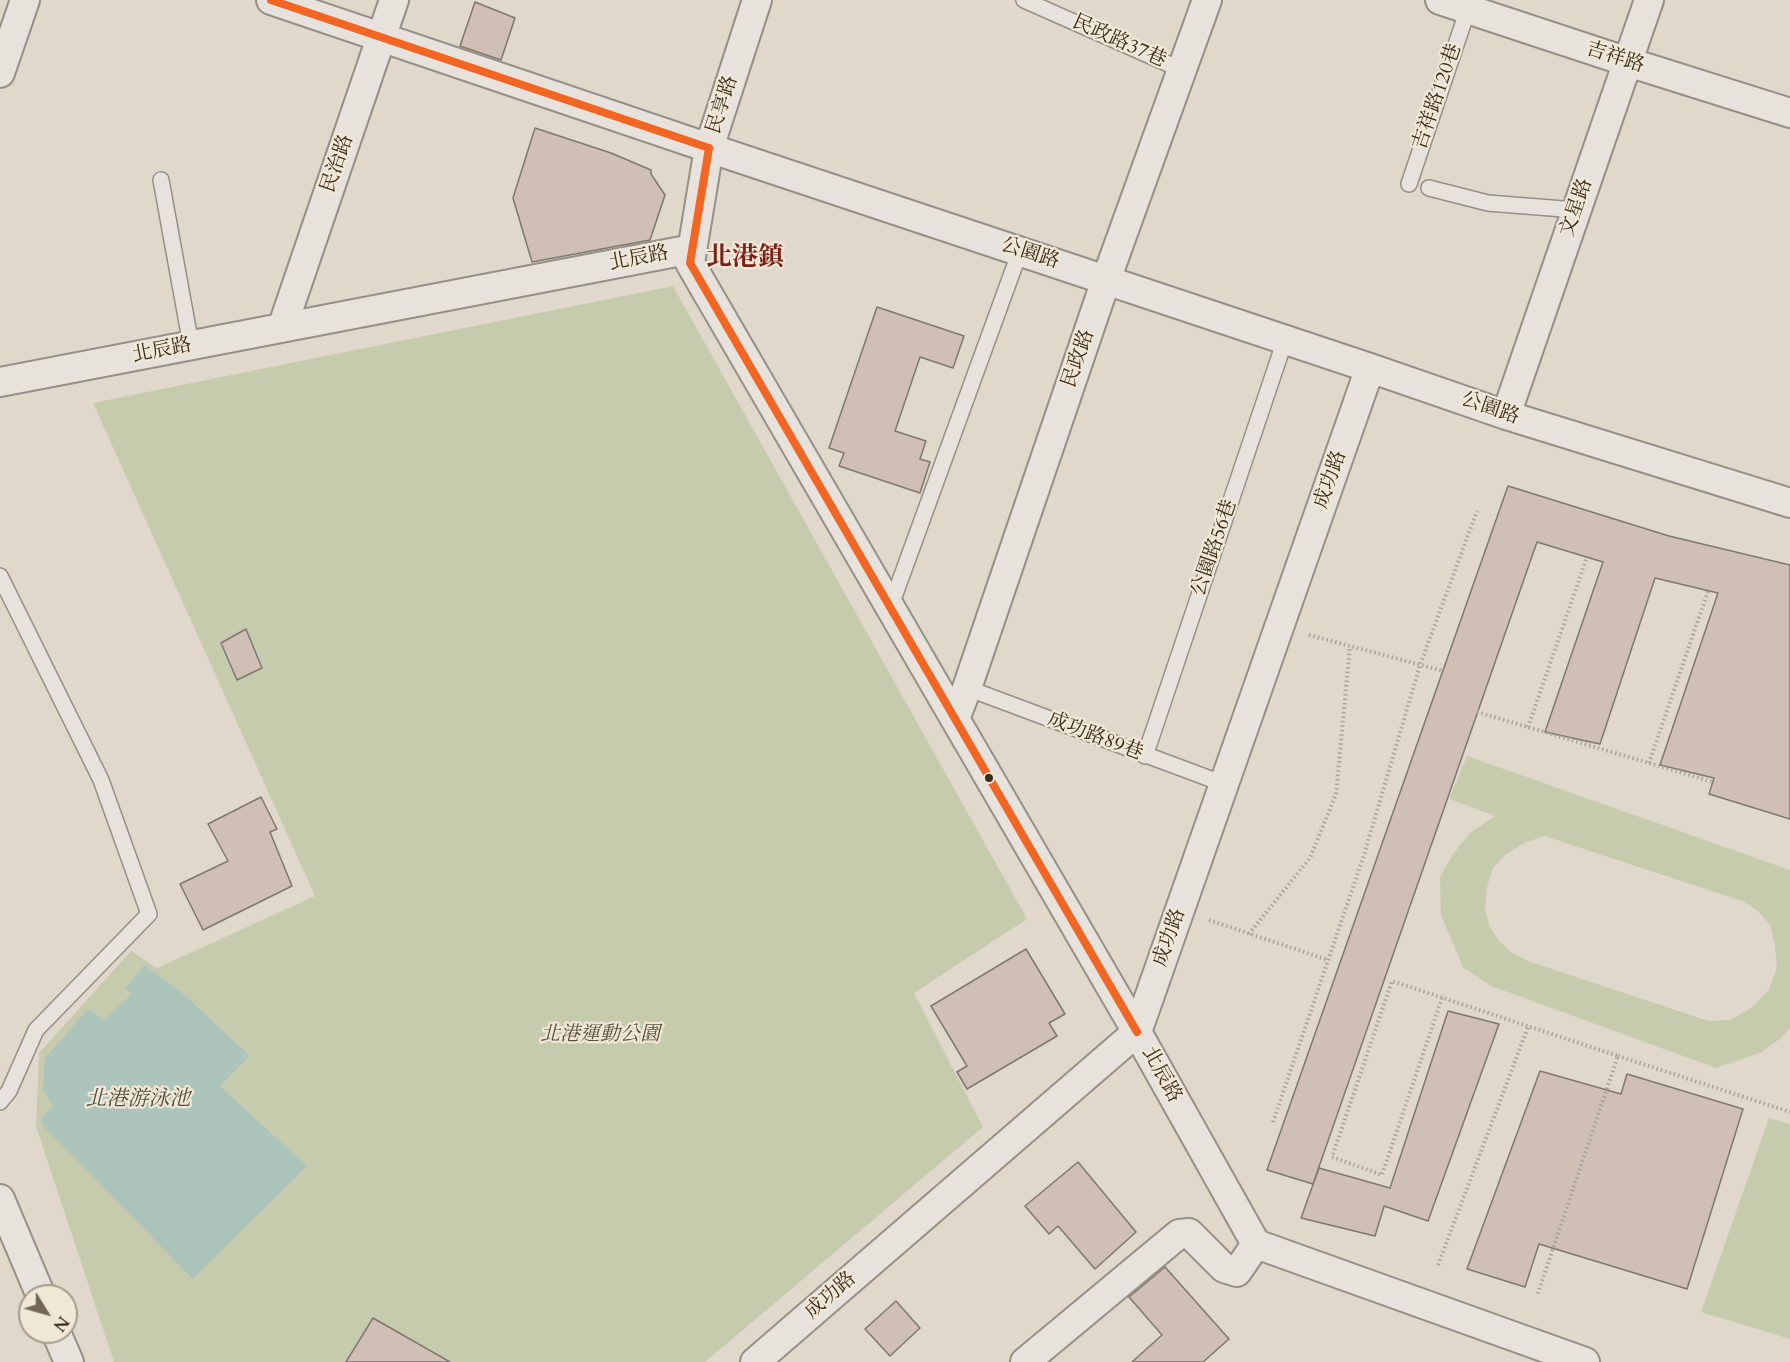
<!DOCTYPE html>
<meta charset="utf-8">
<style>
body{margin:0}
#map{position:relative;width:1790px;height:1362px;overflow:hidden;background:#e0d8ca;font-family:Cardo,serif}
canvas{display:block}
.north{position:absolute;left:18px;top:1284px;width:60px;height:60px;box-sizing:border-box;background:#f0e7d7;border:2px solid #a69c8b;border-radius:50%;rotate:127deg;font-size:16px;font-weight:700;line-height:24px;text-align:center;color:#382b18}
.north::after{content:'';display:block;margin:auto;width:21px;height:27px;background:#736856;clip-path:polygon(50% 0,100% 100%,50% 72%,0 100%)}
</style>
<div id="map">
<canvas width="1790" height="1362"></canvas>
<div class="north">N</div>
</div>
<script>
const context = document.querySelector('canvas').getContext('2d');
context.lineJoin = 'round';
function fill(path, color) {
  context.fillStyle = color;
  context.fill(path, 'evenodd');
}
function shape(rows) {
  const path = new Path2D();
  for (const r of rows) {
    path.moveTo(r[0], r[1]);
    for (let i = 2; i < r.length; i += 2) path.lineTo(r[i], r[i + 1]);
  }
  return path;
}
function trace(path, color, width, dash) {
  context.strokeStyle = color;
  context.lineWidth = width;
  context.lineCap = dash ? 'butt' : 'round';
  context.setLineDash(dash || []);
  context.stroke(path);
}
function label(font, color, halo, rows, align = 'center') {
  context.font = font + ' Cardo,"Noto Serif TC",serif';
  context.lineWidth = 4.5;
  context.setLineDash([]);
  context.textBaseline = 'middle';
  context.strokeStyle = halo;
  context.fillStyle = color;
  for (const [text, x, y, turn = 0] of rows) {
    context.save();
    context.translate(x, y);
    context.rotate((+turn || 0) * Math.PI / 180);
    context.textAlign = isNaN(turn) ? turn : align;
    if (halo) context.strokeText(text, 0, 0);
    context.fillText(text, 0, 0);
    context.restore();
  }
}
fill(shape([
 [673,286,1027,919,914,993,983,1127,705,1362,114,1362,36,1126,39,1053,131,951,157,968,315,896,93,403],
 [1467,756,1790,870,1790,1028,1782,1037,1762,1052,1716,1068,1491,986,1463,967,1441,915,1440,877,1453,854,1470,833,1495,816,1449,799],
 [1545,836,1745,902,1758,911,1770,925,1775,945,1777,968,1769,989,1754,1006,1731,1020,1709,1021,1531,962,1512,953,1499,941,1489,925,1485,908,1487,887,1493,868,1504,856,1524,843],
 [1769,1118,1790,1124,1790,1339,1701,1312]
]), '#c7cbae');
fill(shape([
 [144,965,180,991,250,1056,220,1086,307,1166,193,1279,41,1124,43,1116,53,1106,43,1091,45,1058,88,1009,104,1020,132,994,125,989]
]), '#adc4bb');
const building = shape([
 [475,2,515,18,501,60,460,46,475,2],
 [535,128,611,153,651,170,651,174,665,195,650,240,532,262,513,198,535,128],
 [877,307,964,336,953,368,920,357,895,431,926,441,920,459,930,462,920,493,839,466,844,453,829,448,877,307],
 [1508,486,1669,536,1790,565,1790,819,1709,794,1714,778,1660,765,1718,593,1655,578,1600,744,1545,732,1603,562,1537,542,1313,1184,1267,1170,1508,486],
 [246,629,262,668,237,680,221,643,246,629],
 [261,797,277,829,270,832,292,886,203,930,180,884,228,861,208,824,261,797],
 [1026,949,1065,1014,1049,1023,1057,1036,967,1089,957,1072,967,1066,931,1006,1026,949],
 [1448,1011,1499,1024,1428,1221,1384,1206,1375,1236,1301,1218,1319,1168,1390,1188,1448,1011],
 [1540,1071,1621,1094,1627,1074,1743,1109,1687,1289,1539,1244,1525,1287,1467,1269,1540,1071],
 [1078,1162,1136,1232,1095,1269,1058,1226,1049,1234,1025,1206,1078,1162],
 [1165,1267,1229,1339,1203,1362,1132,1362,1162,1335,1129,1297,1165,1267],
 [896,1301,920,1328,890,1356,865,1329,896,1301],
 [373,1318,450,1362,346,1362,373,1318]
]);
fill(building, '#cfbfb4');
trace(building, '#7e786e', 1.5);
const service = shape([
 [1024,0,1182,70],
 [161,180,191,345],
 [1409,184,1468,9],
 [1429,188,1488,203,1576,210],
 [0,576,101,780,149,914,36,1030,9,1091,0,1102],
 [890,608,1020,251],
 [967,688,1224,784],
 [1145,756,1285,340]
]);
const minor = shape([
 [271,0,709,148,1370,368,1506,415,1790,503],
 [757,0,709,148,690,263,1137,1032,1256,1244,1585,1362],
 [1440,0,1628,62,1790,113],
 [0,73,25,0],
 [282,328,394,0],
 [0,382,692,249],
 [1506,415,1649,0],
 [955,719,967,688,1106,280,1207,0],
 [0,1199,41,1296],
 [56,1332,69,1362],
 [755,1362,1137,1032,1370,368],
 [1025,1362,1179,1234,1189,1233,1224,1268,1237,1272,1256,1244]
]);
trace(service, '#968f85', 18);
trace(minor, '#968f85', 32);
trace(shape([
 [1309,635,1443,671],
 [1477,712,1713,782],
 [1528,727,1587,557],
 [1649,763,1708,591],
 [1209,920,1328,960],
 [1249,934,1310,858,1336,794,1350,646],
 [1442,998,1382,1175,1332,1157,1392,981,1618,1056,1537,1296],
 [1618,1056,1790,1112],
 [1273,1122,1364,855,1420,665,1477,511],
 [1438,1265,1528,1027]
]), '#a7a39c', 4, [1.5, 3]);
trace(service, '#e7e3dc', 15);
trace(minor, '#e7e3dc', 28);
trace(shape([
 [271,0,709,148],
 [709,148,690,263,1137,1032]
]), '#f26522', 8);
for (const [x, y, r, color] of [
 [989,778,5,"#382b18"]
]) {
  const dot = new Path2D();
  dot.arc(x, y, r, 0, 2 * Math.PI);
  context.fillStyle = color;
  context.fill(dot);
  trace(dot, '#f0e7d7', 2);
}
label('20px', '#382b18', '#f0e7d7', [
 ["民政路37巷",1119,42,24],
 ["吉祥路",1615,58,18],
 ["吉祥路120巷",1438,97,-71],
 ["民享路",723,105,-72],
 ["民治路",338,164,-71],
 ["文星路",1577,208,-71],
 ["公園路",1030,254,18],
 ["北辰路",639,259,-11],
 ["北辰路",162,351,-11],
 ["民政路",1079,359,-71],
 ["公園路",1490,409,19],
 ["成功路",1331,480,-71],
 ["公園路56巷",1215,548,-71],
 ["成功路89巷",1095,737,21],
 ["成功路",1170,938,-71],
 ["北辰路",1161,1075,61],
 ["成功路",831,1296,-41]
]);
label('italic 20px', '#565038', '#f0e7d7', [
 ["北港運動公園",600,1035]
]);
label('italic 21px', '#504f3f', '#f0e7d7', [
 ["北港游泳池",138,1100]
]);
label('bold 26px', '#7a1f14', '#f0e7d7', [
 ["北港鎮",745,259]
]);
</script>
